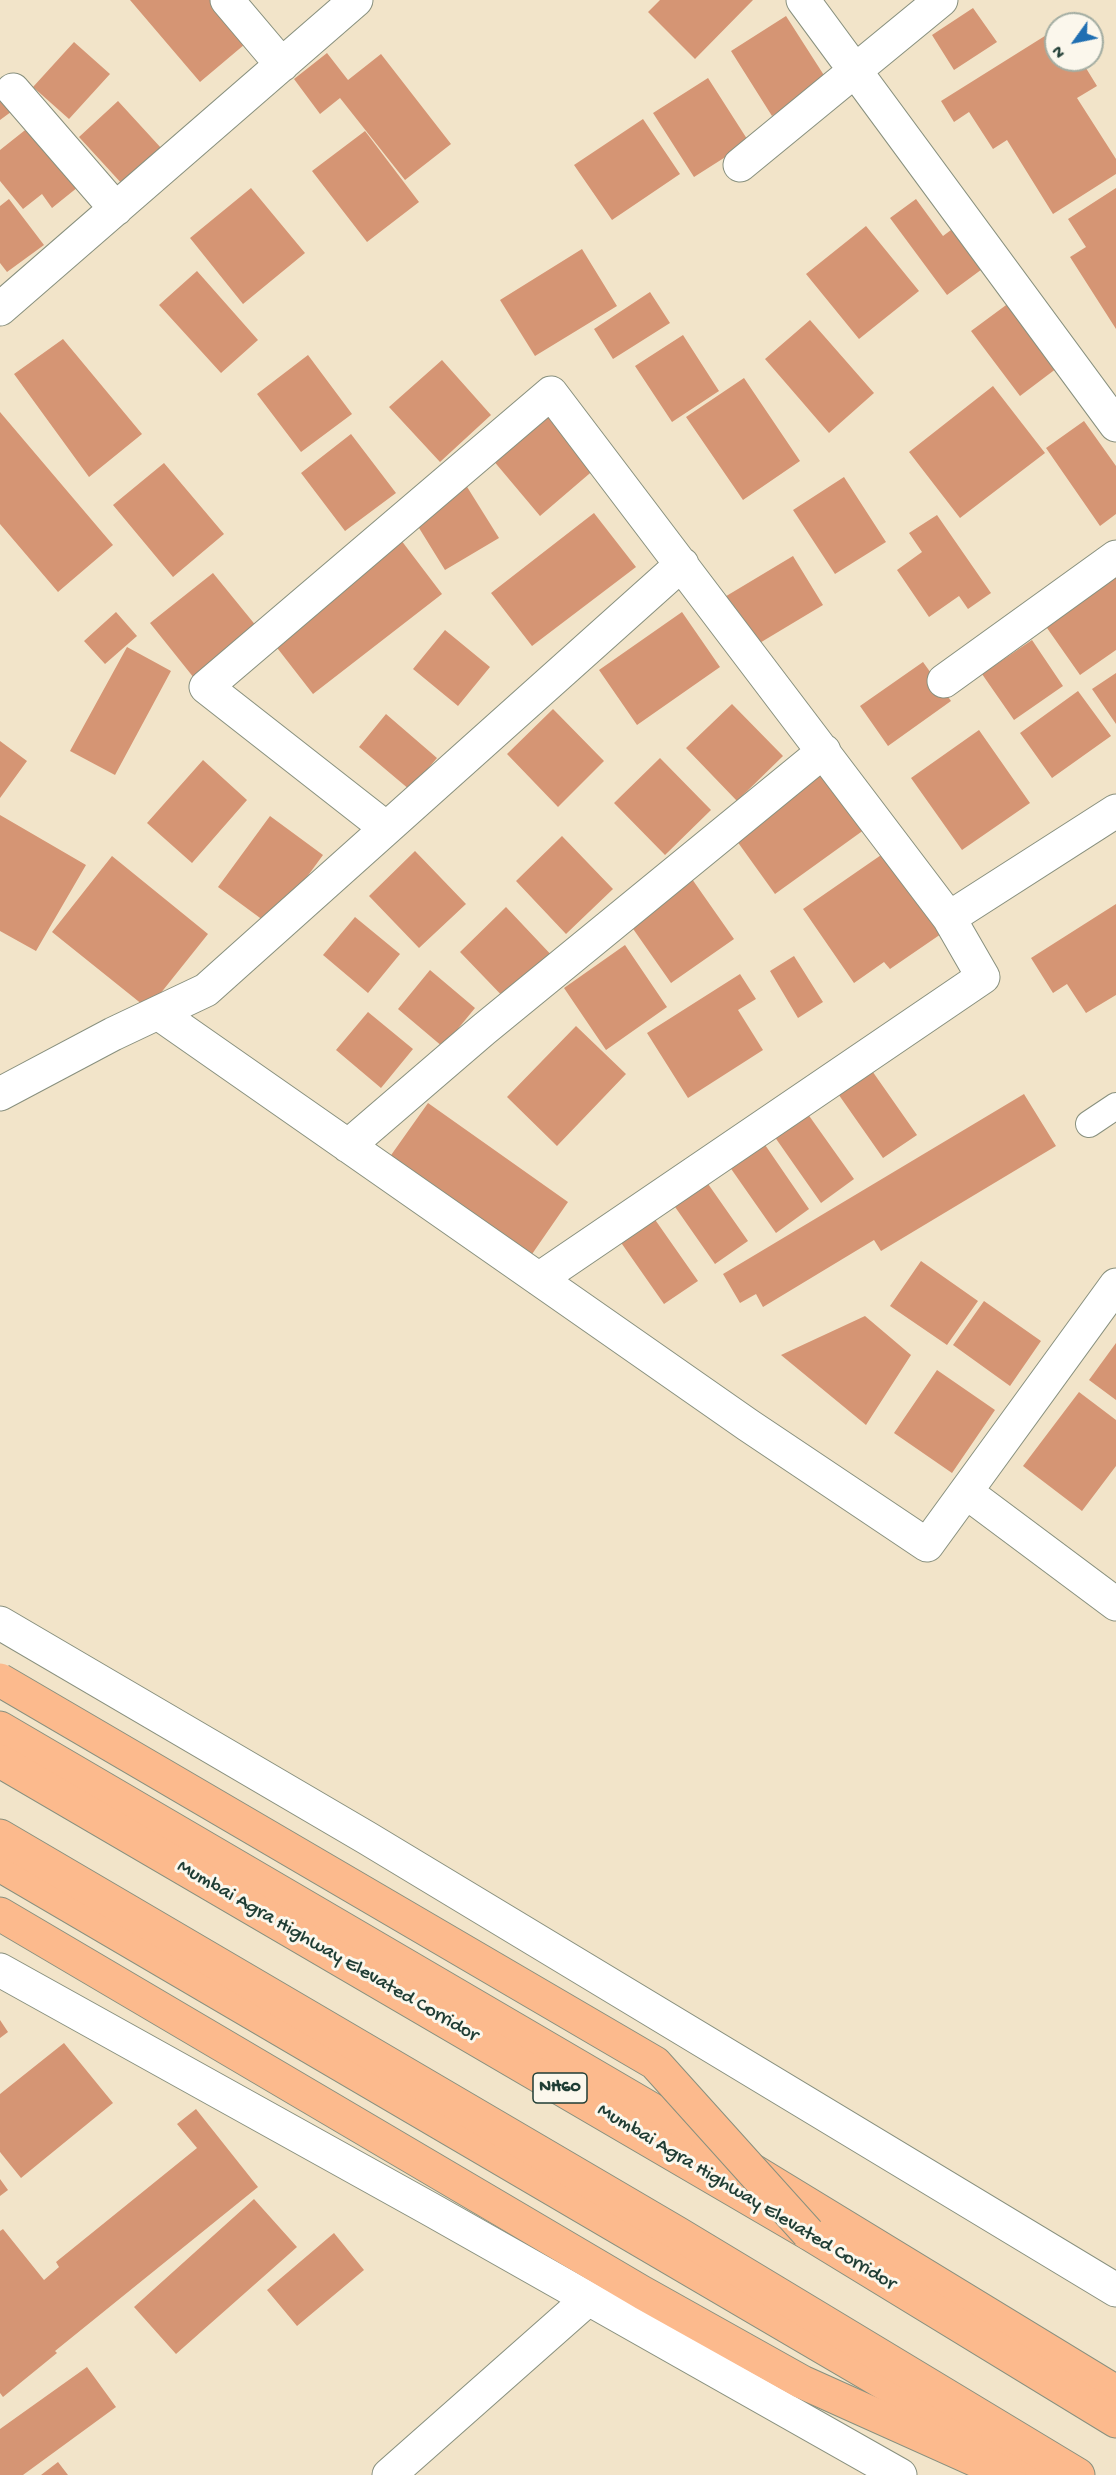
<!DOCTYPE html>
<style>
body{margin:0}
#map{position:relative;width:1116px;height:2475px;overflow:hidden;background:#f2e4c9;font-family:"Gochi Hand",sans-serif}
canvas{display:block}
.north{position:absolute;left:1044px;top:12px;width:60px;height:60px;box-sizing:border-box;background:#fbf7ec;border:2px solid #a3ada2;border-radius:50%;rotate:237deg;font-size:16px;font-weight:700;line-height:24px;text-align:center;color:#1f3d34}
.north::after{content:'';display:block;margin:auto;width:21px;height:27px;background:#1f6fb2;clip-path:polygon(50% 0,100% 100%,50% 72%,0 100%)}
</style>
<div id="map">
<canvas width="1116" height="2475"></canvas>
<div class="north">N</div>
</div>
<script>
const context = document.querySelector('canvas').getContext('2d');
context.lineJoin = 'round';
function fill(path, color) {
  context.fillStyle = color;
  context.fill(path, 'evenodd');
}
function shape(rows) {
  const path = new Path2D();
  for (const r of rows) {
    path.moveTo(r[0], r[1]);
    for (let i = 2; i < r.length; i += 2) path.lineTo(r[i], r[i + 1]);
  }
  return path;
}
function trace(path, color, width, dash) {
  context.strokeStyle = color;
  context.lineWidth = width;
  context.lineCap = dash ? 'butt' : 'round';
  context.setLineDash(dash || []);
  context.stroke(path);
}
function label(font, color, halo, rows, align = 'center') {
  context.font = font + ' "Gochi Hand",sans-serif';
  context.lineWidth = 6;
  context.setLineDash([]);
  context.textBaseline = 'middle';
  context.strokeStyle = halo;
  context.fillStyle = color;
  for (const [text, x, y, turn = 0] of rows) {
    context.save();
    context.translate(x, y);
    context.rotate((+turn || 0) * Math.PI / 180);
    context.textAlign = isNaN(turn) ? turn : align;
    if (halo) context.strokeText(text, 0, 0);
    context.fillText(text, 0, 0);
    context.restore();
  }
}
fill(shape([
 [130,0,218,0,251,39,200,82],
 [660,0,753,0,695,59,648,12],
 [973,8,997,42,954,70,932,35],
 [786,16,827,80,772,116,731,51],
 [1056,29,1056,60,1081,60,1097,86,1077,98,1116,159,1116,174,1053,214,1007,140,993,149,969,112,954,122,941,101],
 [74,42,110,74,69,119,33,87],
 [327,53,348,80,381,54,451,144,405,180,340,98,320,114,294,79],
 [708,78,749,142,694,177,653,113],
 [0,79,19,106,0,120],
 [118,101,162,149,123,185,79,137],
 [643,119,680,174,612,220,574,165],
 [34,123,78,187,52,208,42,194,23,209,0,181,0,150],
 [365,131,419,202,367,242,312,171],
 [251,188,305,253,243,304,190,238],
 [1116,188,1116,329,1070,257,1086,247,1068,219],
 [9,199,44,245,7,272,0,263,0,206],
 [916,199,943,236,963,221,993,261,947,295,890,218],
 [866,226,919,291,859,339,806,274],
 [582,249,617,306,535,356,500,300],
 [197,271,258,340,221,373,159,305],
 [650,292,670,323,613,359,594,329],
 [1017,297,1065,362,1020,396,971,331],
 [810,320,874,393,829,433,765,359],
 [683,335,719,391,672,422,635,366],
 [63,339,142,434,89,477,14,374],
 [308,355,352,414,301,452,257,394],
 [442,360,491,415,440,462,389,407],
 [744,378,800,461,743,500,686,417],
 [993,386,1045,453,960,518,909,452],
 [550,399,603,462,540,516,487,453],
 [0,412,113,545,58,592,0,524],
 [1084,421,1116,466,1116,514,1100,526,1046,448],
 [351,434,396,493,345,531,301,473],
 [164,463,224,534,173,577,113,505],
 [844,477,886,542,835,574,793,510],
 [464,482,499,538,445,570,411,515],
 [594,513,636,567,532,646,491,593],
 [937,515,991,593,968,609,959,596,929,617,897,570,922,552,909,533],
 [401,540,442,594,313,694,271,640],
 [793,556,823,605,753,647,723,598],
 [1116,565,1116,650,1080,675,1040,618],
 [213,573,257,627,194,678,150,623],
 [116,612,137,636,105,664,84,641],
 [682,612,720,667,637,725,599,670],
 [445,630,490,667,458,706,413,669],
 [1032,640,1063,686,1014,720,982,674],
 [127,647,171,671,115,775,70,751],
 [923,662,951,701,888,746,860,706],
 [1116,673,1116,724,1092,689],
 [1078,691,1111,736,1052,778,1020,733],
 [732,704,783,756,737,801,686,748],
 [553,709,604,761,558,807,507,754],
 [386,714,437,758,410,790,359,747],
 [979,730,1030,803,962,850,911,778],
 [0,741,27,761,0,798],
 [660,758,711,810,665,855,614,803],
 [203,760,247,800,192,863,147,823],
 [823,764,868,827,775,894,729,830],
 [0,815,86,865,36,951,0,931],
 [270,816,323,855,271,926,218,887],
 [562,836,613,889,566,934,516,881],
 [415,851,466,904,419,948,369,896],
 [884,853,941,934,890,969,884,962,854,983,803,909],
 [112,856,208,934,148,1009,52,932],
 [692,879,734,939,671,983,629,923],
 [1116,904,1116,995,1086,1013,1067,984,1053,993,1031,958],
 [506,907,556,960,510,1004,460,952],
 [355,917,400,954,368,993,323,955],
 [625,945,667,1007,606,1050,564,988],
 [794,956,823,1002,798,1018,770,971],
 [430,970,475,1008,443,1047,398,1009],
 [740,974,756,999,738,1010,763,1050,688,1098,647,1033],
 [368,1012,413,1049,381,1088,336,1050],
 [576,1026,626,1074,557,1146,507,1097],
 [868,1065,917,1135,883,1158,834,1088],
 [1024,1094,1056,1146,881,1251,874,1240,763,1307,756,1294,740,1303,723,1274],
 [428,1103,568,1202,530,1257,389,1158],
 [805,1110,854,1179,821,1203,772,1133],
 [761,1139,809,1209,776,1233,727,1163],
 [699,1171,748,1241,715,1264,666,1194],
 [649,1211,698,1281,664,1304,615,1234],
 [921,1261,978,1301,947,1345,890,1306],
 [984,1301,1041,1341,1010,1386,953,1345],
 [865,1316,911,1355,866,1425,781,1355],
 [1116,1343,1116,1400,1089,1380],
 [937,1370,995,1410,952,1473,894,1433],
 [1079,1392,1116,1420,1116,1466,1082,1511,1023,1466],
 [0,2020,8,2032,0,2038],
 [64,2043,113,2103,21,2178,0,2152,0,2094],
 [196,2109,258,2187,55,2351,57,2353,3,2397,0,2393,0,2231,3,2229,44,2280,59,2267,56,2262,197,2148,177,2124],
 [0,2179,8,2190,0,2196],
 [254,2199,297,2247,176,2354,134,2307],
 [334,2233,364,2270,297,2326,267,2290],
 [87,2367,116,2407,23,2475,0,2475,0,2429],
 [58,2462,68,2475,41,2475]
]), '#d59574');
const service = shape([
 [1089,1124,1116,1106]
]);
const minor = shape([
 [227,0,282,65],
 [803,0,1116,425],
 [13,90,116,209],
 [740,165,941,0],
 [0,309,356,0],
 [944,681,1116,557],
 [386,828,206,687,551,393,949,918,983,977,539,1279],
 [949,918,1116,811],
 [158,1013,748,1425,927,1545,1116,1285],
 [0,1094,113,1034,206,990,682,564],
 [348,1146,483,1030,824,751],
 [966,1492,1116,1604],
 [389,2475,587,2300]
]);
const tertiary = shape([
 [0,1623,367,1838,1116,2290],
 [0,1970,430,2209,900,2475]
]);
const primary = shape([
 [0,1728,675,2123,1116,2392],
 [0,1865,1041,2475]
]);
const motorway = shape([
 [0,1761,808,2233,1116,2421],
 [0,1836,677,2233,1078,2475],
 [0,1914,643,2293,802,2382,1009,2475]
]);
trace(service, '#88907e', 28);
trace(minor, '#88907e', 35);
trace(tertiary, '#88907e', 35);
trace(primary, '#88907e', 35);
trace(motorway, '#88907e', 35);
trace(service, '#fff', 26);
trace(minor, '#fff', 33);
trace(tertiary, '#fff', 33);
trace(primary, '#fcba8d', 33);
trace(motorway, '#fcba8d', 33);
const motorwayBridge = shape([
 [0,1680,655,2063,808,2233]
]);
trace(motorwayBridge, '#88907e', 35, []);
trace(motorwayBridge, '#fcba8d', 33);
for (const [x, y, w] of [
 [560,2088,54]
]) {
  const box = new Path2D();
  box.roundRect(x - w / 2, y - 15, w, 30, 4.5);
  context.fillStyle = '#fbf7ec';
  context.fill(box);
  trace(box, '#1f3d34', 1.5);
}
label('bold 18px', '#1f3d34', null, [
 ["NH60",560,2088]
]);
label('20px', '#1f3d34', '#fbf7ec', [
 ["Mumbai Agra Highway Elevated Corridor",327,1952,30],
 ["Mumbai Agra Highway Elevated Corridor",746,2198,31]
]);
</script>
